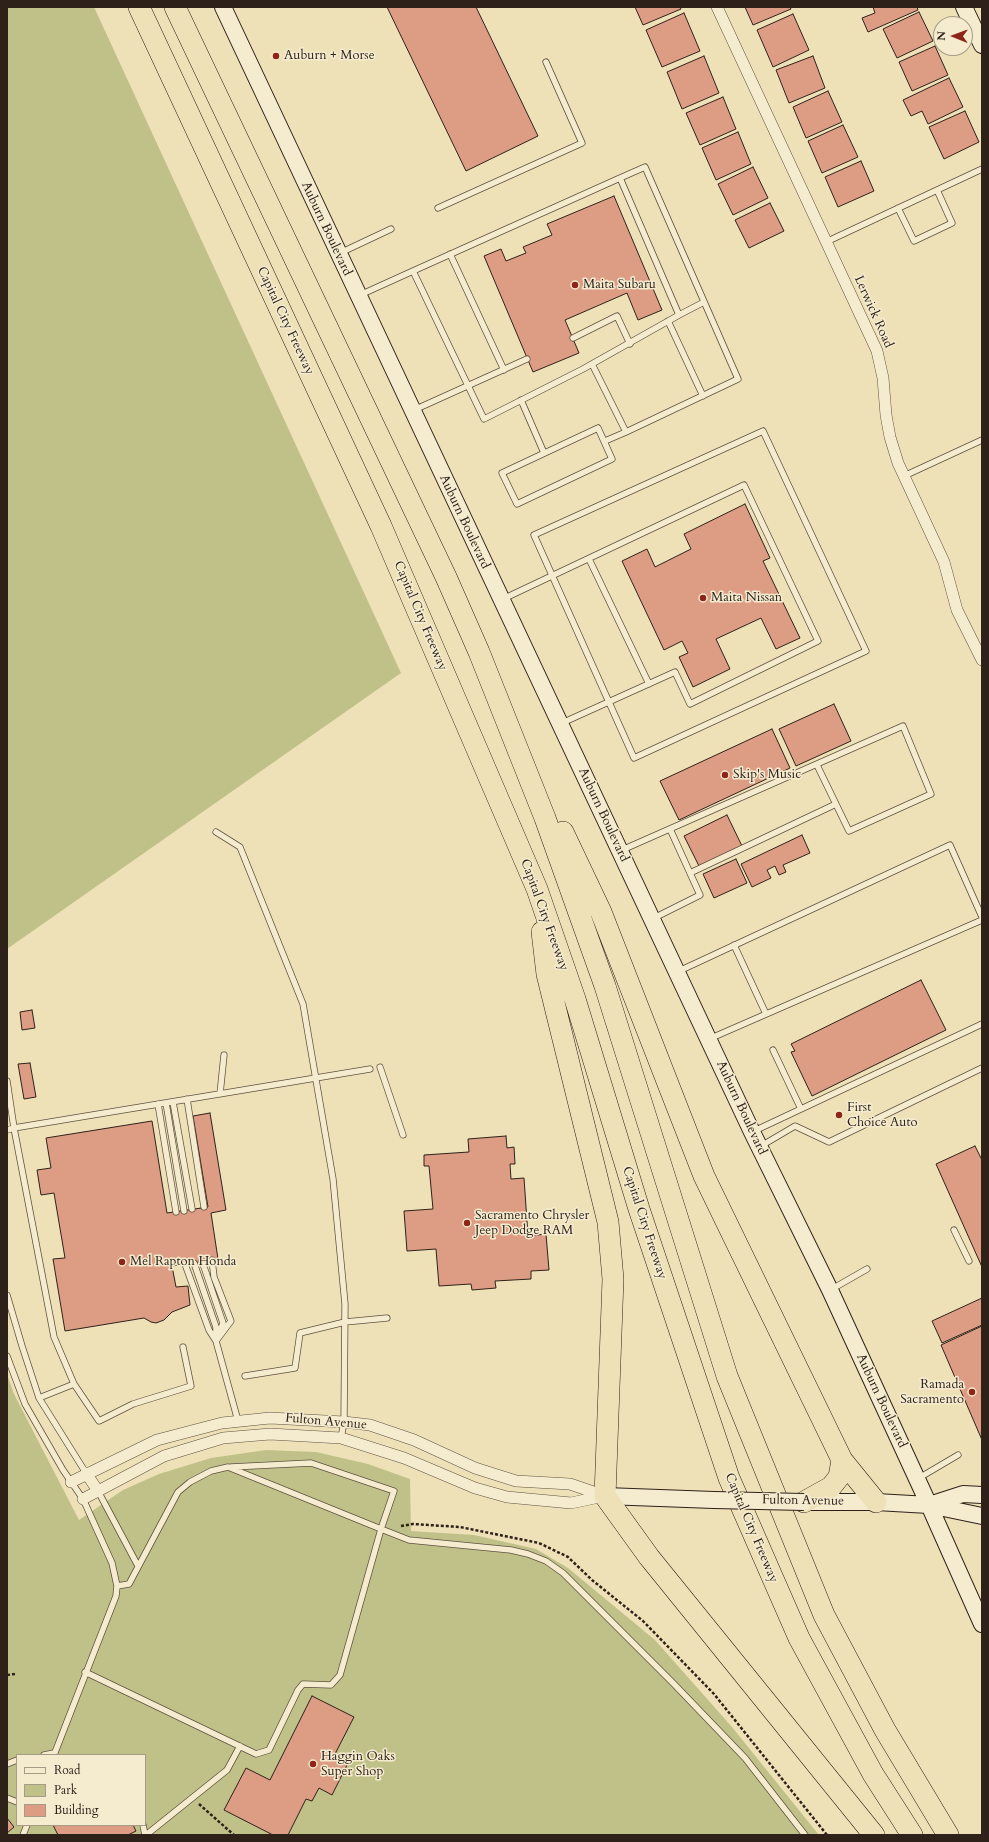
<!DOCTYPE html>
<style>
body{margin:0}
#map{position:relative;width:989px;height:1842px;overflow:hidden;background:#efe1b7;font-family:Cardo,serif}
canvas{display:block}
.frame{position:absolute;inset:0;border:8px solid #2d2119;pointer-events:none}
.legend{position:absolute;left:16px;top:1754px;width:130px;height:72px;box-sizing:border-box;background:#f5ecd0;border:1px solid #a59b87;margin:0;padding:5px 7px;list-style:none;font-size:12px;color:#2d2119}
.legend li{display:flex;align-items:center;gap:8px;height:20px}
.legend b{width:20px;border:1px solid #a59b87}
.north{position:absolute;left:933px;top:16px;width:40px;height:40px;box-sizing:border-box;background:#f5ecd0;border:1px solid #a59b87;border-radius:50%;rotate:271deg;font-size:11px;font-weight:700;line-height:16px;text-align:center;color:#2d2119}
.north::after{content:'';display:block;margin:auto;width:14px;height:18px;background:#8f2418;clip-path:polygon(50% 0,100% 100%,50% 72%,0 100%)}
</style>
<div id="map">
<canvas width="989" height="1842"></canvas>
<div class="frame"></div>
<ul class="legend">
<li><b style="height:5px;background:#f5ecd0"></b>Road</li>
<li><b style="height:11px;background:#c0c189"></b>Park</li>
<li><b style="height:11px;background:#dd9d84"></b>Building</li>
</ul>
<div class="north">N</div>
</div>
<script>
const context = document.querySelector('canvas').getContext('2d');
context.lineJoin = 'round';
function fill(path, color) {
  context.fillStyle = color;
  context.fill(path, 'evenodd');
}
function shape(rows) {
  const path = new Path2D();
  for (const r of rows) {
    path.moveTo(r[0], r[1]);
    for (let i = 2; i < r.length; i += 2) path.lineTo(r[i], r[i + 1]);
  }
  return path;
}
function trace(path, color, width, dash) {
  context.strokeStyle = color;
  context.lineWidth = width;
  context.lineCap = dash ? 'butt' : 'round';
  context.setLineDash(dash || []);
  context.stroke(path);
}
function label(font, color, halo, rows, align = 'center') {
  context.font = font + ' Cardo,serif';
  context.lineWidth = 3;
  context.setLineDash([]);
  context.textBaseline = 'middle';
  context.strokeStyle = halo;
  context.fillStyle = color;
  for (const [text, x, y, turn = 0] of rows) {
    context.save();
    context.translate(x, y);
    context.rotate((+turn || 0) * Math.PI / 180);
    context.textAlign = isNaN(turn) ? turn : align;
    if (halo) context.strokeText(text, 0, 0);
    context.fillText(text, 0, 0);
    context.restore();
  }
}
fill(shape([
 [7,7,94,7,401,673,7,949],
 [7,1374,14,1394,79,1520,123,1490,159,1474,211,1458,266,1450,316,1452,368,1464,410,1479,411,1531,474,1535,536,1549,568,1568,655,1640,732,1727,819,1835,7,1835],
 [17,1755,145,1755,145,1825,17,1825]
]), '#c0c189');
const building = shape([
 [387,7,476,7,538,136,466,171,387,7],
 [635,7,680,7,681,9,643,25,635,7],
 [745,7,790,7,791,9,753,25,745,7],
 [873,7,917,7,918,10,868,32,862,18,875,13,873,7],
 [919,12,933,41,897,58,883,29,919,12],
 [684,13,700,51,662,67,646,30,684,13],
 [793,14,809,50,773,67,757,30,793,14],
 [935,46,948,75,912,91,899,62,935,46],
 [704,56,719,93,682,109,667,72,704,56],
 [813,56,825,88,789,103,776,70,813,56],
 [949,78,963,107,928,124,922,111,911,116,903,100,949,78],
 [828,91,842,122,806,138,793,107,828,91],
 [723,97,736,129,700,145,686,113,723,97],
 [965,111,979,142,944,159,929,127,965,111],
 [843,125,858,157,822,173,808,141,843,125],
 [738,132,751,164,716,180,702,148,738,132],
 [861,161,874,191,838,207,825,177,861,161],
 [753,167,768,198,733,215,718,184,753,167],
 [614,196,662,310,638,320,627,293,565,320,579,353,533,372,484,256,501,249,506,261,526,253,523,247,552,235,547,224,614,196],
 [770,203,784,231,749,248,735,220,770,203],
 [745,504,770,558,763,561,800,638,776,649,761,618,716,639,730,669,693,687,679,657,688,653,682,641,664,650,622,561,647,549,655,567,691,549,684,534,745,504],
 [834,704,851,741,796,766,779,729,834,704],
 [772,729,790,768,679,820,660,781,772,729],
 [727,815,742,846,699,866,684,836,727,815],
 [802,835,810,853,783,865,786,872,779,875,775,866,767,870,771,878,752,887,741,864,802,835],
 [736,859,747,883,714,898,703,874,736,859],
 [921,980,946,1030,812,1096,791,1052,795,1051,791,1044,921,980],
 [32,1010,35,1028,22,1030,20,1012,32,1010],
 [30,1063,36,1097,24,1099,18,1064,30,1063],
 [210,1113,226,1210,211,1213,218,1259,172,1266,176,1287,188,1286,190,1305,172,1312,164,1320,156,1323,151,1322,144,1318,65,1331,53,1259,65,1258,54,1193,41,1195,37,1170,51,1168,46,1138,152,1121,167,1213,208,1207,193,1116,210,1113],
 [506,1136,507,1148,514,1147,515,1164,510,1164,511,1179,524,1178,528,1236,546,1234,549,1270,531,1271,531,1279,495,1281,496,1288,472,1290,471,1284,439,1286,436,1249,407,1251,404,1211,433,1209,429,1166,424,1166,424,1155,469,1152,468,1139,506,1136],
 [975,1146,982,1160,982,1267,936,1164,975,1146],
 [982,1298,982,1325,942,1343,932,1321,982,1298],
 [982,1326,982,1440,941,1345,982,1326],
 [312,1696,354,1717,335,1754,349,1761,332,1795,319,1788,312,1801,306,1799,288,1835,273,1835,224,1810,246,1768,270,1780,312,1696],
 [7,1818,14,1827,7,1833,7,1818],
 [53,1825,133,1825,136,1831,128,1835,58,1835,53,1825]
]);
fill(building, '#dd9d84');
trace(building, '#2d2119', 1);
const lane = shape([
 [438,208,582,143,546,62],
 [898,208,914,241,952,223,937,190],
 [826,242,982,169],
 [340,253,391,229],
 [450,254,504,370],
 [360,295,413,271,620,178,679,315,583,369,484,419,413,271],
 [679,315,704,302],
 [668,321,703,396],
 [573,338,617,316,630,344],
 [592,364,626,432,738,379,645,167,620,178],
 [521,400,544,453],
 [414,410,527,359],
 [598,428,612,459,517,504,502,473,598,428],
 [763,431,866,651,634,758,534,535,763,431],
 [605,441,626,432],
 [904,476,982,440],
 [589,559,649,684],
 [503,599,744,485,818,641,690,704,675,672,562,723],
 [216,832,240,847,303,1004,333,1179,345,1304,344,1422,341,1438],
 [622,850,903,726,931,794,849,831,817,765],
 [690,873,836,804],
 [654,918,700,895,670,829],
 [734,945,766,1014],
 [679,971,950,845,982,917],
 [709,1039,982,920],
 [773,1050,801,1109],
 [380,1067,403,1135],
 [7,1081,14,1128,370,1069],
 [220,1094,224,1055],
 [187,1099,204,1207],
 [173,1102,192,1209],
 [166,1103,184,1211],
 [158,1104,176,1212],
 [7,1130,14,1128,54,1337,74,1384,99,1421,133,1404,191,1386,183,1347],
 [752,1132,982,1024],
 [761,1146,795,1126,829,1142,982,1068],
 [954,1230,969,1261],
 [212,1260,214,1277,231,1321,216,1341],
 [202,1261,223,1323,219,1334],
 [194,1263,216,1327,216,1341,238,1421],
 [185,1264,209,1330,216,1341],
 [832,1289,867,1269],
 [7,1295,22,1346,39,1398,86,1473],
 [7,1356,25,1404,63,1470,83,1499,112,1563,117,1586,116,1596,54,1755],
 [245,1376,295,1368,300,1333,345,1322,387,1318],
 [39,1398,74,1384],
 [231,1467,311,1463,394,1491,381,1529,409,1540,511,1550,528,1554,546,1561,563,1573,673,1683,745,1758,805,1835],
 [919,1478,958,1455],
 [98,1491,138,1566],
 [85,1672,256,1754,269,1750,298,1690,303,1684,331,1685,340,1675,381,1529,228,1467,211,1471,190,1482,178,1492,129,1584,117,1586],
 [44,1755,54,1753],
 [7,1764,17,1760],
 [7,1798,17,1802],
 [143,1825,145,1835],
 [23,1835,27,1825],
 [146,1835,227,1770,240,1746]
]);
const street = shape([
 [717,7,877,351,883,378,886,415,890,437,898,463,944,562,957,610,982,660],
 [86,1473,98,1491],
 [71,1482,157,1440,222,1423,270,1418,344,1422,370,1425,414,1440,475,1468,516,1481,570,1484,605,1496],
 [83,1499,164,1456,223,1438,270,1434,341,1438,404,1458,475,1488,507,1497,571,1503,604,1496]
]);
const secondary = shape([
 [223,7,752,1132,830,1290,929,1505,982,1624],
 [964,7,982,45],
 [605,1496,714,1500],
 [804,1502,876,1502,929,1505,982,1516],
 [929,1505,963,1494,982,1495]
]);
const highway = shape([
 [139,7,381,526,537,889,575,999,639,1209,729,1478,799,1638,873,1774,912,1835],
 [175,7,446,577,479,652,545,818,605,986,727,1376,824,1615,885,1730,948,1835],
 [563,832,601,912,704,1176,842,1460,876,1502],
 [542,932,547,974,608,1222,613,1279,605,1496,649,1557,874,1835],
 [804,1502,831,1487,839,1477,842,1460]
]);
trace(lane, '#5e5140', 7);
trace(street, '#5e5140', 12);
trace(secondary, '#2d2119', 18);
trace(highway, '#2d2119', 22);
trace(shape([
 [401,1526,413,1524,460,1527,539,1543,568,1557,592,1580,643,1621,714,1694,827,1835],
 [7,1675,15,1674],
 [199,1804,234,1835]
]), '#2d2119', 2.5, [3, 2]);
trace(lane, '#f5ecd0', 5.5);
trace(street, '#f5ecd0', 11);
trace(secondary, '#f5ecd0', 16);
trace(highway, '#efe1b7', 21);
const secondaryBridge = shape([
 [714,1500,804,1502]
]);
trace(secondaryBridge, '#2d2119', 18, []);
trace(secondaryBridge, '#f5ecd0', 16);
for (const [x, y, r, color] of [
 [276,56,4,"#8f2418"],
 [575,285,4,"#8f2418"],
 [703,598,4,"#8f2418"],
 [725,775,4,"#8f2418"],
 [839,1115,4,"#8f2418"],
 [467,1223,4,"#8f2418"],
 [122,1262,4,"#8f2418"],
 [972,1392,4,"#8f2418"],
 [313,1764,4,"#8f2418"]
]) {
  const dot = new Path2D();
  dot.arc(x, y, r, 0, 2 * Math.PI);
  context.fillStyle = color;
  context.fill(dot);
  trace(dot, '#f5ecd0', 1.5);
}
label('13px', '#2d2119', '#f5ecd0', [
 ["Auburn + Morse",284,56],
 ["Maita Subaru",583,285],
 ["Maita Nissan",711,598],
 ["Skip's Music",733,775],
 ["First",847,1108],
 ["Choice Auto",847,1123],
 ["Sacramento Chrysler",475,1216],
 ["Jeep Dodge RAM",475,1231],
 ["Mel Rapton Honda",130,1262],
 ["Ramada",964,1385,"right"],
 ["Sacramento",964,1400,"right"],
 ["Haggin Oaks",321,1757],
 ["Super Shop",321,1772]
], 'left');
label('13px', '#2d2119', '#f5ecd0', [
 ["Auburn Boulevard",326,229,65],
 ["Lerwick Road",873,312,66],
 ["Capital City Freeway",285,321,65],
 ["Auburn Boulevard",464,522,65],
 ["Capital City Freeway",420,616,67],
 ["Auburn Boulevard",603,815,65],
 ["Capital City Freeway",544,915,70],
 ["Auburn Boulevard",741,1108,65],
 ["Capital City Freeway",644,1223,72],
 ["Auburn Boulevard",881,1401,65],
 ["Fulton Avenue",326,1422,5],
 ["Fulton Avenue",803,1501,1],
 ["Capital City Freeway",751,1528,67]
]);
</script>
